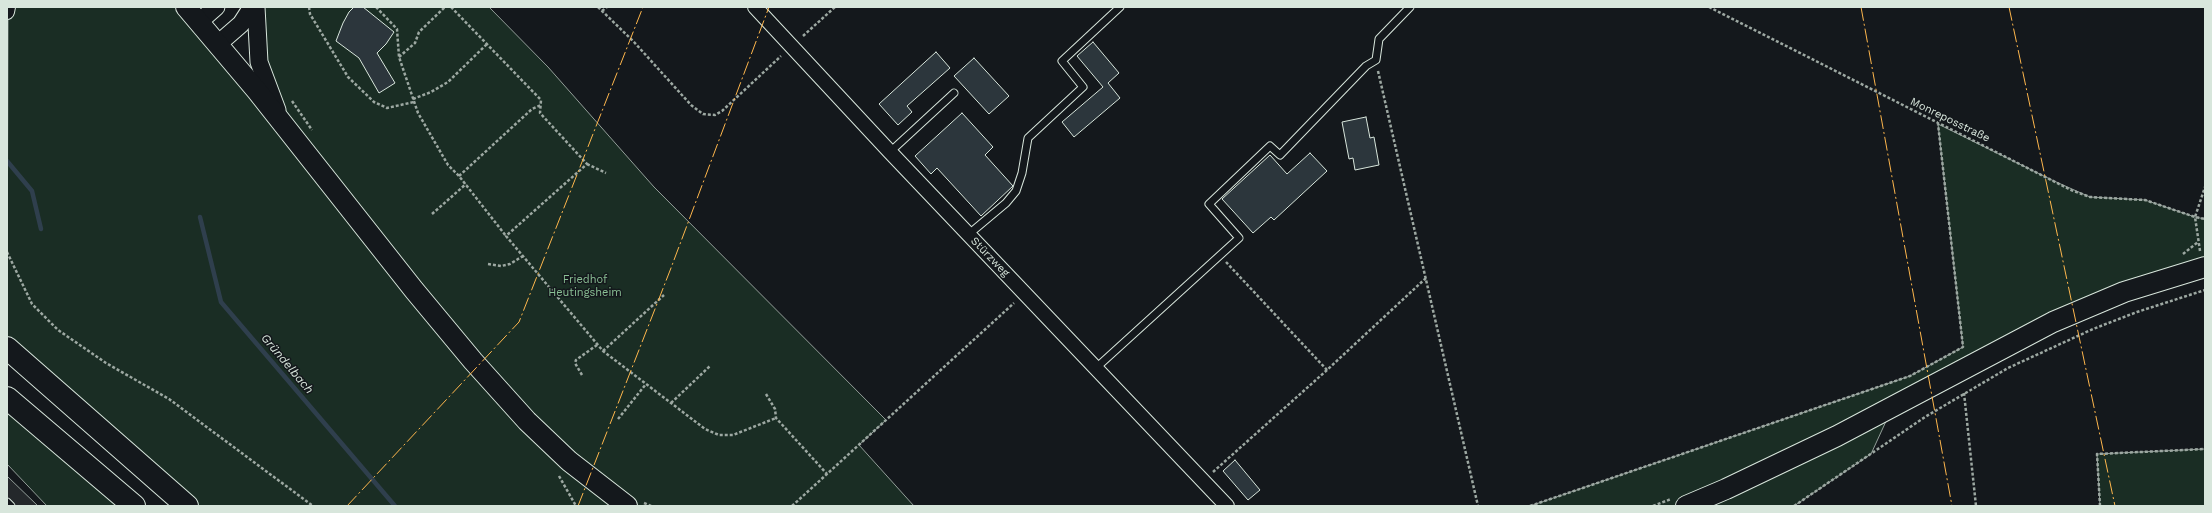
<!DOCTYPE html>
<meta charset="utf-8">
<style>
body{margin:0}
#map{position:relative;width:2212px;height:513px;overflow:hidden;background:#14181c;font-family:"Work Sans",sans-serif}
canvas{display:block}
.frame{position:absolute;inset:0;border:8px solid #d8e6dc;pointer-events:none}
</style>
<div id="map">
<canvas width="2212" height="513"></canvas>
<div class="frame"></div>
</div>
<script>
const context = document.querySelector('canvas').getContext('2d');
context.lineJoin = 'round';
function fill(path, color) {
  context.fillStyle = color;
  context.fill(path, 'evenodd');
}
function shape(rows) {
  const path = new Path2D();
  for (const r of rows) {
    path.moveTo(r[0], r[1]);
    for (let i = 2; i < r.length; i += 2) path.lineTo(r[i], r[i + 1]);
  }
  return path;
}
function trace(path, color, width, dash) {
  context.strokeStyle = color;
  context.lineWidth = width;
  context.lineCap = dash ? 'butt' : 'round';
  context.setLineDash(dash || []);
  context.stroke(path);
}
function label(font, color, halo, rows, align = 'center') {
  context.font = font + ' "Work Sans",sans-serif';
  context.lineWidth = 3;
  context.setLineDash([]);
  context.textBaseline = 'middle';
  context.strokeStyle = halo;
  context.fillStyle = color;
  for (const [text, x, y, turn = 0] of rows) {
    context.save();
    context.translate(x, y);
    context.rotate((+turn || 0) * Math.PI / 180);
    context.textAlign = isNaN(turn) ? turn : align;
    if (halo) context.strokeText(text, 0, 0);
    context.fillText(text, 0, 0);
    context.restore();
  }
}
const green = shape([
 [8,7,184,7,276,108,256,7,489,7,548,67,654,187,886,420,859,445,914,506,187,506,7,348,8,7],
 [1938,124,2054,181,2090,197,2145,200,2195,217,2205,219,2205,275,2124,292,1893,406,1871,454,1794,506,1530,506,1910,376,1963,347,1938,124],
 [7,398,134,506,47,506,7,464,7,398],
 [2205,449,2205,506,2100,506,2097,454,2205,449]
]);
fill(green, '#1a2d24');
trace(green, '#939e99', 1);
const parking = shape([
 [7,476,38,506,7,506,7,476]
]);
fill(parking, '#24282b');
trace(parking, '#939e99', 1);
trace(shape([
 [7,161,32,191,41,229],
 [200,217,221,302,395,506]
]), '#2f3f4d', 4.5);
const building = shape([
 [354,7,363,7,394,32,386,44,377,53,395,83,379,93,359,58,336,41,343,23,349,12,354,7],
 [1093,42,1119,73,1108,83,1120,98,1074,137,1062,122,1103,87,1077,56,1093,42],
 [936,52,950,68,907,106,912,112,898,125,879,104,936,52],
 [974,58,1009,96,989,114,954,76,974,58],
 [962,113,993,147,985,155,1013,186,981,216,937,168,931,174,915,156,962,113],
 [1366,117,1370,138,1374,137,1379,165,1355,170,1353,158,1349,159,1342,122,1366,117],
 [1310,153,1327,171,1274,220,1271,217,1253,233,1222,199,1270,155,1287,174,1310,153],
 [1235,460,1260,490,1248,500,1223,471,1235,460]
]);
fill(building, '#2c363c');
trace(building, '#d8e6dc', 1);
const service = shape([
 [890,152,954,93],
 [969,234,1006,203,1016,191,1022,173,1028,138,1083,87,1062,61,1120,7],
 [1096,368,1239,238,1209,204,1270,146,1280,155,1366,66,1376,60,1379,39,1410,7],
 [7,502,11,506]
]);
const minor = shape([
 [755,7,890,152,1227,506],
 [7,12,8,7]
]);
const tertiary = shape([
 [256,7,259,62,277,110],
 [199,22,216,7],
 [218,44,241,24,252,7]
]);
const secondary = shape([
 [186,7,257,91,414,290,473,361,527,421,569,461,627,506],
 [1686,506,1726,489,1837,436,2053,322,2124,292,2205,267]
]);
const motorway = shape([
 [7,348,187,506],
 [7,398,134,506]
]);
trace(service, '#d8e6dc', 9);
trace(minor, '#d8e6dc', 16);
trace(tertiary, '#d8e6dc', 19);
trace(secondary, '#d8e6dc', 22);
trace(motorway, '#d8e6dc', 24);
trace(shape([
 [309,7,310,14,348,77,374,102,387,108,414,102],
 [376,7,397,29,399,57,418,113,448,165,459,176,506,236],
 [451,7,541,100,540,113,587,164,506,236,603,351,705,429,719,435,733,435,776,418],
 [598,7,634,42,691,105,703,114,715,115,722,111,781,56],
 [1709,7,2071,190,2090,197,2145,200,2195,217,2205,219],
 [602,11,607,7],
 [803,36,835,7],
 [399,57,415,43,419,32,445,7],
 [1378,71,1478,506],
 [413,99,431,92,448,82,487,44],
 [292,101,312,130],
 [587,164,606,173],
 [459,176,532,109,541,105],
 [432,214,466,184],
 [2200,251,2195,217,2205,187],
 [7,252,32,304,58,330,106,363,169,399,313,506],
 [2183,254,2198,242],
 [1226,262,1327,370],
 [488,264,501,266,510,264,523,256],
 [603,351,664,295],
 [582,375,575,363,576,360,597,345],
 [1964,393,1976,506],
 [766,394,775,409,776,418,827,474],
 [671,403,710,366],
 [618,419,646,384],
 [1213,472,1327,370,1426,278],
 [559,476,576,506],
 [644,503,651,506],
 [792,506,1014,303],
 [1530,506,1910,376,1963,347,1938,124],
 [1653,506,1671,499],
 [1794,506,1925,417,2008,368,2093,329,2137,312,2205,290],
 [2100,506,2097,454,2205,449]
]), '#9da8a2', 2.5, [3, 2]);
trace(service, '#14181c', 7);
trace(minor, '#14181c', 14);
trace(tertiary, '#14181c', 17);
trace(secondary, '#14181c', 20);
trace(motorway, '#14181c', 22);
trace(shape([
 [1861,7,1952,506],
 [2009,7,2115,506],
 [347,506,519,322,643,7],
 [578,506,671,268,769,7]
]), '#ffb74d', 1, [14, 3, 2, 3]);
label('11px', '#d8e6dc', '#14181c', [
 ["Monreposstraße",1950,120,26],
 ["Stürzweg",990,257,46]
]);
label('11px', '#8ac095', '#14181c', [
 ["Friedhof",585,280],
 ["Heutingsheim",585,293]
]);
label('italic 12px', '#d8e6dc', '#14181c', [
 ["Gründelbach",287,364,50]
]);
</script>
